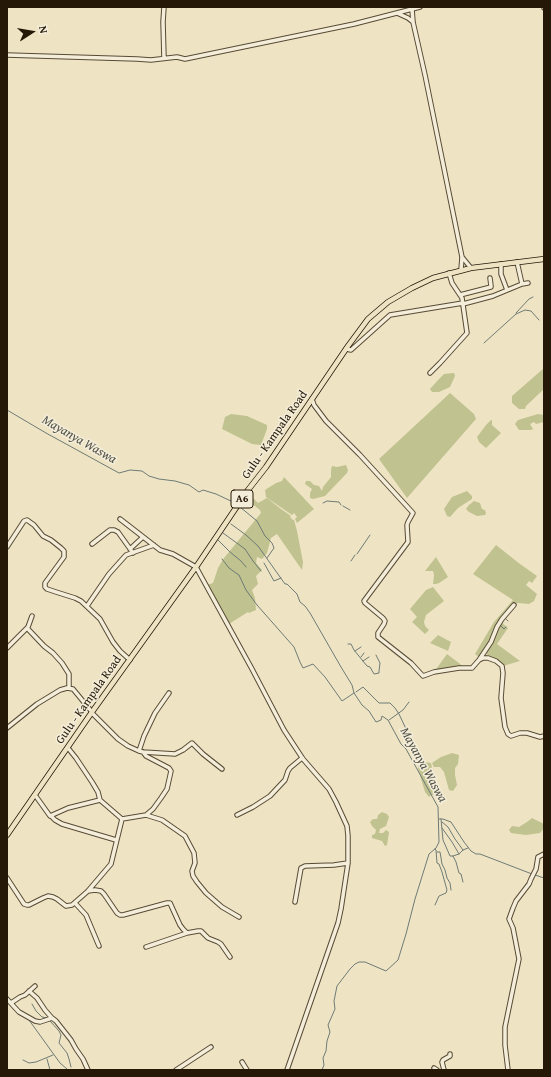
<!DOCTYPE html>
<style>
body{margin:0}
#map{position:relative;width:551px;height:1077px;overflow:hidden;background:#eee4c4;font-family:"Gentium Book Plus",serif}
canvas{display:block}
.frame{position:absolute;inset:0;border:8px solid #261807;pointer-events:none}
.north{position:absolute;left:12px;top:12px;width:40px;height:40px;-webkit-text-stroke:3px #f4edd9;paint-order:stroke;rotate:78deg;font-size:11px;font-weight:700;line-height:16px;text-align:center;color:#261807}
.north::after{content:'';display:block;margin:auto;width:14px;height:18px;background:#261807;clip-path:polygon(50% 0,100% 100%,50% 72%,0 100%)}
</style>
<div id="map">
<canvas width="551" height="1077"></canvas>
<div class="frame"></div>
<div class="north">N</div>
</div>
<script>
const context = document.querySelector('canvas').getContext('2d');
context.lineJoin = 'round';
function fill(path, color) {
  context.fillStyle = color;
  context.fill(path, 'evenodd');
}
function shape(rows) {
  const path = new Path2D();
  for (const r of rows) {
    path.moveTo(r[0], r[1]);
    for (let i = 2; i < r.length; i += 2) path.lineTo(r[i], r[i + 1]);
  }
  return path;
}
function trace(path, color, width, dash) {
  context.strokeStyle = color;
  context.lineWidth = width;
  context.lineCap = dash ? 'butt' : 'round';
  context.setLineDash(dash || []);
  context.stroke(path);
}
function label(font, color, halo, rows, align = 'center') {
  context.font = font + ' "Gentium Book Plus",serif';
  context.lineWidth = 3;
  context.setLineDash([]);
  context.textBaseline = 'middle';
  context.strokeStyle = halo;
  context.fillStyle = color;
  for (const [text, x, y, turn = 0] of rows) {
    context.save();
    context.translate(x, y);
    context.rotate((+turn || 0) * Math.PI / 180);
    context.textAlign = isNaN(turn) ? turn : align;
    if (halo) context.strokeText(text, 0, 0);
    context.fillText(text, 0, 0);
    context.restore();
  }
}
fill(shape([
 [544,368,544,389,526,406,525,409,519,409,512,403,512,396],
 [453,373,454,373,455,376,450,387,439,392,432,392,430,389,439,379,444,374],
 [450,393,474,414,476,419,407,498,379,459],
 [231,414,247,416,267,425,267,429,261,445,252,444,222,429,225,417],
 [538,414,544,415,544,422,536,424,534,422,530,424,533,429,531,430,519,430,515,424,518,420],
 [491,420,492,420,492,425,501,433,486,448,479,442,477,437,486,425],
 [346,465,348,470,347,473,325,496,313,499,310,498,310,493,312,489,305,484,306,481,310,481,314,485,319,486,322,491,323,487,331,477,331,470,332,466,337,467],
 [284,477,314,509,297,523,295,519,297,517,294,513,292,515,266,497,265,490,276,483,282,481],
 [467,491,472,496,472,499,458,508,450,517,447,516,444,509,452,497],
 [248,493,258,503,267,498,281,509,291,516,290,517,293,520,294,520,297,531,303,562,302,570,277,534,271,538,267,553,262,559,257,557,256,563,262,570,256,576,258,584,252,590,255,598,256,610,249,613,248,612,229,624,207,585,213,583,218,568,224,558,261,513,260,510,245,498],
 [474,501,480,503,482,509,485,510,486,513,485,515,477,516,469,512,466,509,469,505],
 [496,545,520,564,537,576,532,583,529,581,526,585,537,594,534,601,529,604,518,603,513,605,479,657,475,654,494,622,513,600,473,574],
 [436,557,448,577,439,583,436,584,433,584,434,575,433,571,425,571],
 [433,587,444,601,426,615,424,622,425,626,429,630,425,634,412,622,417,617,410,609,426,590],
 [501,622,508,628,497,644,520,661,503,666,488,657,486,651],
 [438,635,451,642,448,651,430,643],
 [447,654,464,667,434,672],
 [452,753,459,755,458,764,455,768,455,775,457,785,453,791,449,790,444,772,440,767,434,767,432,763,441,757],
 [425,762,431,763,433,773,436,777,435,783,436,789,434,794,429,797,425,792,418,769,418,766],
 [382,812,387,814,389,817,386,826,380,829,379,833,383,833,386,830,389,832,387,845,385,846,382,841,372,838,372,835,375,834,376,830,372,826,370,822,373,819,377,819,378,815],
 [532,818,544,824,544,828,540,833,526,835,511,833,509,830,512,826,519,827,527,822]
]), '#c0c28f');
trace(shape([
 [516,313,529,299,533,297],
 [484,343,516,314,525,310,531,311,539,320],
 [7,410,46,433,119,473,130,470,142,471,149,476,159,479,175,481,189,485,199,492,203,490,216,494,233,502],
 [323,503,327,501,339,502,341,505],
 [343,506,350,510],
 [240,507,257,521,265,536,272,543,274,548,267,558],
 [231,524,246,535,258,546,285,584,287,584,297,594,300,602,305,606,310,613,341,667,352,685,354,693,362,705,369,711,376,722,381,720,382,716,388,720,401,744,406,749,438,807,439,842,436,848,429,854,415,899,406,934,398,960,386,971,365,962,359,962,355,964,350,969,337,986,334,1001,335,1009,328,1025,330,1032,327,1041,326,1051,323,1058,324,1065,322,1070],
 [223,533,245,549,253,561,261,571],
 [218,540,230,552,241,561,246,567],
 [357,554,370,535],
 [222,559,229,568,236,573,239,575,246,590,257,605,294,647,300,662,303,668,313,664,325,677,342,701,354,693],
 [351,561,355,555],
 [264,563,274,581,281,578],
 [505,618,508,621],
 [500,625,504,629,506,627],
 [348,644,351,644,354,650,367,666,370,667,374,674,379,673,379,671,380,663,376,655],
 [355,651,361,647],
 [361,657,364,653],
 [363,661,369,657],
 [356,692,363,687,379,703,390,703,395,708,399,714,407,731],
 [389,720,403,710,409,702],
 [439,819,443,819,451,822,464,842,471,851,476,854,480,854,532,874],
 [441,819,443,840,450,856,453,856,456,862,459,873,461,874,463,882],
 [442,822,448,827,455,839,463,850],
 [442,828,452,842,459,854],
 [437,852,440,852,442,864,445,870,447,878,450,883,451,890],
 [453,856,459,854,463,850,468,848],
 [535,875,544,878],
 [435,905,439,896,446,893,447,890,442,872,439,864,437,863,436,850,435,849],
 [32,1004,36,1011,42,1017,47,1018],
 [29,1020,60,1063,67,1069],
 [50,1020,50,1021,59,1031,61,1035,59,1043,67,1053,69,1059,71,1067],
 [47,1059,50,1070],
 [23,1060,29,1063,36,1062,53,1055]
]), '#6e7a75', 1);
const minor = shape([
 [544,7,544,8],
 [412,9,413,22,425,75,462,257,461,270],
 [397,13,408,18,413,22],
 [7,55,137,59,151,60,177,57,185,59,354,24,420,7],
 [164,58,163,22,164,7],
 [462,257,471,268],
 [517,262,522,284],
 [501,264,501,274,507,290],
 [460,295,491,287,491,286,490,278],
 [463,304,493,296,522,284,528,283],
 [346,349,351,350,390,315,463,303],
 [430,373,440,363,467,333,462,298,452,283,449,273],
 [312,399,314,405,326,421,360,455,413,513,408,522,407,525,408,542,364,601,365,603,383,618,385,621,384,624,378,633,378,637,411,663,423,676,434,672,459,668,472,668,479,660,483,658,488,658,496,661,502,666,503,673,501,698,505,727,508,734,511,736,520,733,527,733,540,737,544,736],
 [120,519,160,550,173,554,196,567,252,669,284,730,303,759,329,789,336,802,347,826,348,836,348,863,341,909,338,923,287,1070],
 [92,544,110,530,114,530,118,532,133,553],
 [7,547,24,521,27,520,34,525,43,536,51,540,61,548,64,551,64,557,45,583,45,587,47,589,56,592,75,598,81,601,100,619,113,642,120,651,130,660],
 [130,549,143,537],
 [87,606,109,574,126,555,154,545],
 [27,628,44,646,53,653,62,663,69,674,69,688],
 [7,648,28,627,32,616],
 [479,660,491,642,497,627,502,619,514,605],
 [92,713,118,739,128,746,139,751,143,752,175,754,183,750,192,743,203,754,222,769],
 [7,728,37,704,60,690,67,688,73,689,92,712],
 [68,748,76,758,92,782,98,792,100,800],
 [139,751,144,736,155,713,169,693],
 [143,752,146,756,169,768,171,771,167,789,161,798,153,809,146,815],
 [35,795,50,816,68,808,100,800,122,819],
 [237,815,253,807,270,796,285,780,288,771,290,768,302,758],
 [51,816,55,820,62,824,116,840],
 [122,819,146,815,162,820,185,836,194,853,195,863,192,871,193,876,197,882,206,893,222,907,239,917],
 [7,878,24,904,27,905,29,905,43,898,48,896,53,897,57,899,66,906,72,905,88,891,111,864,122,819],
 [88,891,95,890,101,891,104,894,117,913,120,915,123,915,167,903,170,903,180,925,183,929,187,933,198,931,201,931,208,938,218,942,221,944,230,957],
 [295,902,301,868,305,866,334,865,348,863],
 [75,903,86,915,99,946],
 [146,947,187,933],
 [29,991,37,998,45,1010,52,1018],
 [7,999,19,1012,35,1021,40,1022,52,1018,56,1021,71,1040,76,1049,83,1059,88,1070],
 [11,1003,20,997,25,995,35,986],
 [242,1062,247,1070],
 [434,1068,437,1070],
 [176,1070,211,1047],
 [444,1070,442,1062,443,1060,450,1056,450,1054],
 [508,1070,505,1045,505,1027,519,959,513,928,509,919,513,908,516,901,529,884,531,879,536,869,538,857,544,854]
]);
const major = shape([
 [7,835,92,712,196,567,248,490,266,467,348,346,368,319,388,302,412,288,433,278,471,268,544,259]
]);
trace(minor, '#584b36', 5.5);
trace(major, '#261807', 6);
trace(minor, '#f4edd9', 3.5);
trace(major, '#eee4c4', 4.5);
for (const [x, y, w] of [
 [242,499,22]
]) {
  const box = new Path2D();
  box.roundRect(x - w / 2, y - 9, w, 18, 3);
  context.fillStyle = '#f4edd9';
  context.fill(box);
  trace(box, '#261807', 1);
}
label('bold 11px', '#261807', null, [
 ["A6",242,499]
]);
label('12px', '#261807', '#f4edd9', [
 ["Gulu - Kampala Road",275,435,-55],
 ["Gulu - Kampala Road",89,700,-55]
]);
label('italic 13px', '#505147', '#f4edd9', [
 ["Mayanya Waswa",79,440,30],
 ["Mayanya Waswa",423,765,61]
]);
</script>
